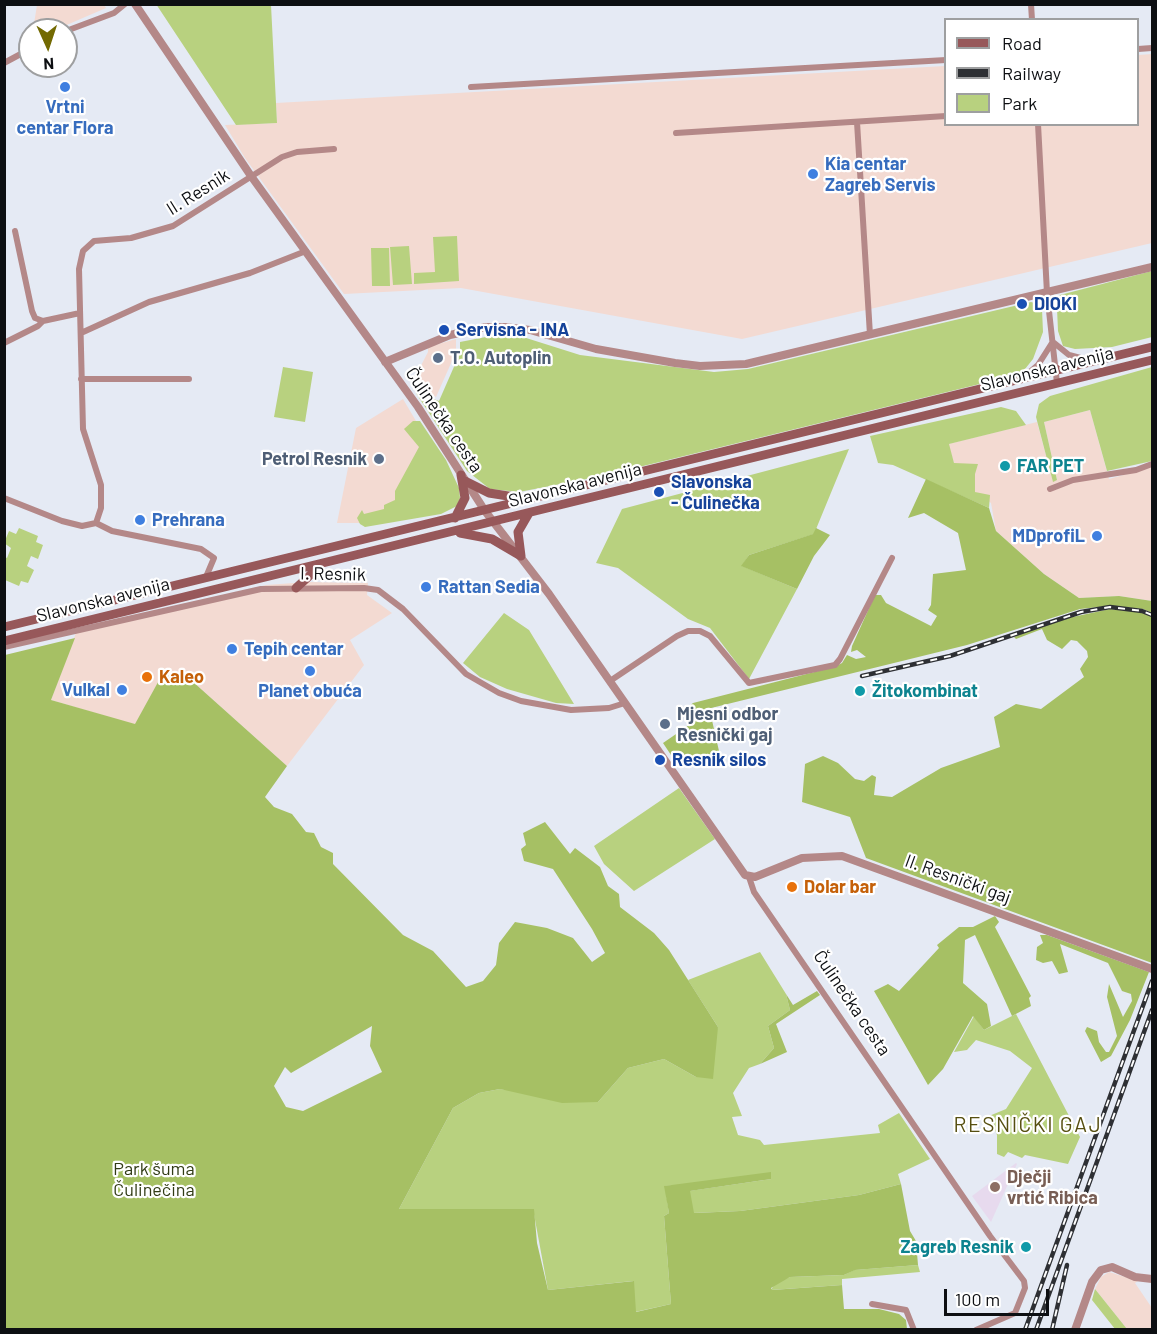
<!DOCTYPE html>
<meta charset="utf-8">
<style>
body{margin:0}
#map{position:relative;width:1157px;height:1334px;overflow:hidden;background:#e5eaf4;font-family:Barlow,sans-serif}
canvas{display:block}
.frame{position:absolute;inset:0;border:6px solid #0d0f12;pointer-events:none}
.legend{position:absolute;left:944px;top:18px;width:195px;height:108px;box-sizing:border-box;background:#fff;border:2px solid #9e9fa0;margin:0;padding:8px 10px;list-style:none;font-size:18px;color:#0d0f12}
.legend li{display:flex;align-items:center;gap:12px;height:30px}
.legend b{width:30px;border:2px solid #9e9fa0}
.north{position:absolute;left:18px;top:18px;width:60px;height:60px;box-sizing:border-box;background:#fff;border:2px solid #9e9fa0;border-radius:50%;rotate:177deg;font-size:16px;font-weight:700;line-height:24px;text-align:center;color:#0d0f12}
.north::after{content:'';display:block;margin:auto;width:21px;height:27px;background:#736a02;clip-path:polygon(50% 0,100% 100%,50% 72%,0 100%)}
.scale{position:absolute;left:944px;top:1289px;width:105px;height:27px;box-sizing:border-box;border:3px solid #0d0f12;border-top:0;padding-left:8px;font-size:18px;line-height:21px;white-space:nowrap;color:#0d0f12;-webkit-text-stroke:4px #fff;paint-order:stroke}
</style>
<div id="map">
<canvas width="1157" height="1334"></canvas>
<div class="frame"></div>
<ul class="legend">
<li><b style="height:8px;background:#97585a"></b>Road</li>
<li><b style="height:8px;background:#2e3034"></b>Railway</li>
<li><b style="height:16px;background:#b8d17f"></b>Park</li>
</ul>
<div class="north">N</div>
<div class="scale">100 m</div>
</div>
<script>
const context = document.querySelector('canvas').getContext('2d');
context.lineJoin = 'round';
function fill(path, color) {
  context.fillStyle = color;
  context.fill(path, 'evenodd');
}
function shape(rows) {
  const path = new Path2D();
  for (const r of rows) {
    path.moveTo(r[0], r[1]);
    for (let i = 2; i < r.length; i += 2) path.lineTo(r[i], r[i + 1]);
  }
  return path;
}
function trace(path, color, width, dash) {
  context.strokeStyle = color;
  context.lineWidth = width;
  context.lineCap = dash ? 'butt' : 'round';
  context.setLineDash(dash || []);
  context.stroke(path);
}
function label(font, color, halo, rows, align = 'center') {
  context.font = font + ' Barlow,sans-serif';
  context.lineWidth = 4.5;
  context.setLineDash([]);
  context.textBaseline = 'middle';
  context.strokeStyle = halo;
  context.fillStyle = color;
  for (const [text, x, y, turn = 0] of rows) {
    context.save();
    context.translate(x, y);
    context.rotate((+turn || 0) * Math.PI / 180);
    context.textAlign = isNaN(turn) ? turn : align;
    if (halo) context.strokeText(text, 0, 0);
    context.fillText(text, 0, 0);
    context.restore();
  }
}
fill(shape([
 [37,5,104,5,106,8,55,30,33,30],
 [1152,54,1152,243,742,339,461,288,344,294,245,158,225,125,277,123,276,103,945,66,946,124,1138,124,1138,55],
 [456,339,456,352,436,397,412,383,428,352,428,347],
 [403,399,455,487,362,523,337,523,356,428],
 [1090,410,1109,479,1152,467,1152,601,1119,596,1079,598,1044,574,996,531,991,503,975,492,975,474,954,463,948,444,1037,422,1053,481,1057,480,1044,422],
 [308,582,368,583,367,595,392,613,350,640,364,665,287,766,182,672,163,673,135,725,51,700,77,630,266,585],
 [1109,1272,1138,1281,1135,1283,1152,1308,1152,1329,1127,1329,1095,1289,1101,1277]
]), '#f3dad2');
fill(shape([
 [1016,1163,1017,1164,991,1222,972,1196]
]), '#e7daee');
fill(shape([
 [156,4,271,5,277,123,236,125],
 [457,236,459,281,414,284,414,273,435,272,433,237],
 [409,246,412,284,393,285,390,247],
 [371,248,389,248,390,286,372,286],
 [1152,271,1152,337,1112,347,1075,349,1063,346,1058,331,1057,308,1060,295],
 [1031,302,1038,304,1042,309,1043,332,1033,359,1021,374,602,476,519,492,490,489,467,471,416,393,439,401,460,353,460,342,496,335,523,337,580,355,714,372,748,369],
 [283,367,313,372,305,422,274,417],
 [1152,367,1152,461,1107,471,1090,410,1044,422,1057,480,1053,482,1036,417,1039,404,1050,396],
 [1001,407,1016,411,1026,425,949,444,954,463,978,464,975,474,975,492,990,495,989,508,893,465,878,463,870,436],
 [413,421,420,421,446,460,459,488,460,498,457,506,441,514,365,527,360,524,357,518,362,510,364,514,384,509,384,505,395,500,395,491,419,447,404,429],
 [849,449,814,534,749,555,742,566,797,589,749,679,710,628,688,619,618,568,596,563,622,509],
 [19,528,38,536,36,542,43,545,38,559,31,556,27,566,34,570,28,583,21,581,19,586,5,580,5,557,7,558,11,548,4,543,9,531,16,534],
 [504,613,529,630,574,704,556,703,507,689,480,677,463,663],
 [679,788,715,839,634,891,604,864,594,846],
 [760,952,786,994,790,1010,768,1026,774,1048,760,1064,749,1068,733,1093,742,1116,732,1117,738,1135,760,1140,764,1145,880,1133,878,1125,899,1113,930,1159,898,1174,901,1184,859,1195,740,1211,693,1213,689,1191,771,1179,665,1186,669,1213,664,1216,671,1304,635,1312,633,1281,548,1290,533,1209,399,1209,453,1108,479,1093,500,1089,598,1102,628,1068,664,1059,696,1077,718,1027,688,980],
 [1016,1014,1080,1137,1068,1164,1025,1155,1022,1158,1008,1152,1004,1157,997,1154,997,1135,989,1116,1006,1109,1032,1068,1010,1051,976,1040,967,1050,954,1052,974,1016,984,1030],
 [918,1265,920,1272,842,1279,842,1285,771,1290,775,1283,790,1277,844,1275,854,1270],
 [1095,1289,1127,1329,1115,1329,1092,1300]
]), '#b8d17f');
fill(shape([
 [926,479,989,508,996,531,1044,574,1079,598,1119,596,1152,601,1152,613,1143,609,1109,606,1080,609,967,645,691,713,687,708,693,703,834,667,842,663,847,655,856,659,866,657,857,650,851,652,852,646,875,595,881,595,886,603,931,626,937,616,928,610,931,605,933,574,966,570,958,533,924,513,908,518],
 [816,528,830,535,814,556,797,589,741,566,749,555,813,534],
 [1110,609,1141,612,1152,617,1152,963,866,858,850,817,802,802,805,764,823,756,838,763,855,779,864,781,872,775,876,777,874,795,892,797,941,768,1000,747,994,717,1016,704,1041,709,1084,677,1080,669,1088,657,1087,651,1077,641,1071,640,1062,649,1047,640,1042,629,1016,639,1014,637,1049,622],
 [75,638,51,700,135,724,163,673,182,672,287,766,265,797,274,807,292,814,306,832,314,833,321,847,333,853,333,864,403,935,433,951,466,987,483,981,496,965,499,943,515,922,547,928,573,938,592,962,605,953,592,929,553,869,524,861,521,849,526,845,523,833,545,822,570,854,575,848,600,867,608,886,619,894,620,907,654,933,669,950,718,1027,713,1079,696,1077,664,1059,628,1068,598,1102,562,1103,500,1089,479,1093,453,1108,399,1209,534,1209,537,1243,548,1290,634,1281,636,1312,671,1304,664,1216,669,1213,664,1186,771,1172,771,1179,690,1191,694,1213,740,1211,859,1195,901,1184,910,1231,916,1241,918,1265,855,1270,844,1275,790,1277,771,1288,772,1290,842,1285,844,1309,879,1309,899,1314,906,1320,907,1329,5,1329,5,655],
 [372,1026,370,1046,382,1072,303,1111,286,1107,274,1086,285,1067,291,1073],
 [711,716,719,751,717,759,679,767,663,743,695,721],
 [995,916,999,922,995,927,1031,996,1029,998,1031,1006,1012,1016,975,935,965,940,963,983,987,1004,991,1026,984,1030,973,1016,943,1069,928,1085,874,991,888,984,899,991,939,948,937,945,959,927,973,927],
 [1040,935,1047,935,1149,972,1130,1020,1111,1056,1101,1062,1085,1031,1087,1027,1097,1031,1099,1042,1106,1052,1109,1052,1117,1036,1107,997,1109,984,1123,1017,1132,1001,1131,994,1122,991,1108,963,1060,944,1068,972,1059,974,1052,961,1043,963,1036,960,1037,947,1043,943],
 [817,991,820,995,776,1024,787,1052,760,1064,774,1048,768,1026,790,1010,786,994,793,1005]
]), '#a6c064');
trace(shape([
 [1031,4,1032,20],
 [66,31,114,13,125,4],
 [1138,49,1152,48],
 [4,63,30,49],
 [471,87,946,60],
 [857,122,870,335],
 [1038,124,1047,293,1057,383],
 [676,133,946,116],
 [15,231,32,311,35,318,43,321],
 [81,333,149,302,250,273,306,251],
 [1053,342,1069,355,1092,361],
 [4,343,38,326,43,321,80,313],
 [1025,376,1038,365,1052,343],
 [81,379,189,379],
 [1050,489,1073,480,1136,470,1152,464],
 [4,498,62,521,82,526,96,523],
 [96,523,101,508,101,485,83,429,79,269,83,251,94,241,131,238,173,226,282,157,297,152,334,149],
 [96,523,112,531,201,549,214,558,206,577],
 [4,647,261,589,364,588,378,590,403,609,466,674,499,693,521,701,571,710,609,708,625,703],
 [610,681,677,636,688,631,700,631,710,636,749,683,835,665,840,659,892,558],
 [749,877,754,892,990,1236,1024,1281,1025,1288,1015,1313,976,1330],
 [872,1304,906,1310,914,1330]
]), '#b48888', 6);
trace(shape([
 [135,4,251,176,418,407,485,511,549,594,745,875,755,877,802,858,842,856,1152,969],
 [385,362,450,335,486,327,505,327,530,330,596,349,675,363,700,366,746,364,1152,267],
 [1075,1330,1092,1282,1101,1270,1112,1267,1135,1277,1152,1279]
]), '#b48888', 8);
trace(shape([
 [465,481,489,493,521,498],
 [455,518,465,498,461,475],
 [460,533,492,539,521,556],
 [521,556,518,532,529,513],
 [296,588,319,567],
 [4,627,1152,347],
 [4,641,1152,360]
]), '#97585a', 9);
const rail = shape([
 [862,676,950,656,1081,612,1110,607,1142,611,1152,615],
 [1025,1330,1152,981],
 [1036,1330,1152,1010],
 [1052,1330,1067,1265]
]);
trace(rail, '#2e3034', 4.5);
trace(rail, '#fff', 2, [7]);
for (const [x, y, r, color] of [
 [65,87,6,"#3f7fe0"],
 [813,174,6,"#3f7fe0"],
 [1022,304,6,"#1a4fb4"],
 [444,330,6,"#1a4fb4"],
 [438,358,6,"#5c6f8a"],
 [379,459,6,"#5c6f8a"],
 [1005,466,6,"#0f9aa8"],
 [659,492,6,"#1a4fb4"],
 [140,520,6,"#3f7fe0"],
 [1097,536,6,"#3f7fe0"],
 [426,587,6,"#3f7fe0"],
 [232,649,6,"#3f7fe0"],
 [310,671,6,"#3f7fe0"],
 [147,677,6,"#e8710a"],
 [122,690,6,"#3f7fe0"],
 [860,691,6,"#0f9aa8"],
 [665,724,6,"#5c6f8a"],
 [660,760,6,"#1a4fb4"],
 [792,887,6,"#e8710a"],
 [995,1187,6,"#8d6e63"],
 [1026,1247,6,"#0f9aa8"]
]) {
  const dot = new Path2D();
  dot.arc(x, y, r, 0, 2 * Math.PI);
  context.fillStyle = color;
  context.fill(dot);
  trace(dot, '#fff', 2);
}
label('bold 18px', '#366cbe', '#fff', [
 ["Vrtni",65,107,"center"],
 ["centar Flora",65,128,"center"],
 ["Kia centar",825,164],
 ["Zagreb Servis",825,185],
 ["Prehrana",152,520],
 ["MDprofiL",1085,536,"right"],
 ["Rattan Sedia",438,587],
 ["Tepih centar",244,649],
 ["Vulkal",110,690,"right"],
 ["Planet obuća",310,691,"center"]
], 'left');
label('18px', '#0d0f12', '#fff', [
 ["II. Resnik",198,192,-32],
 ["Slavonska avenija",1047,369,-14],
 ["Čulinečka cesta",444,420,56],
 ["Slavonska avenija",575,485,-14],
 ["I. Resnik",333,574,1],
 ["Slavonska avenija",103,600,-14],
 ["II. Resnički gaj",958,879,20],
 ["Čulinečka cesta",852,1003,56]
]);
label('bold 18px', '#164399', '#fff', [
 ["DIOKI",1034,304],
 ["Servisna - INA",456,330],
 ["Slavonska",671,482],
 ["- Čulinečka",671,503],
 ["Resnik silos",672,760]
], 'left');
label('bold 18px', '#4e5e75', '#fff', [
 ["T.O. Autoplin",450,358],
 ["Petrol Resnik",367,459,"right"],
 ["Mjesni odbor",677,714],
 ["Resnički gaj",677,735]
], 'left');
label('bold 18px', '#0d838f', '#fff', [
 ["FAR PET",1017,466],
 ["Žitokombinat",872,691],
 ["Zagreb Resnik",1014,1247,"right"]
], 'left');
label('bold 18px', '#c56008', '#fff', [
 ["Kaleo",159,677],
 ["Dolar bar",804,887]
], 'left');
label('18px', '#313b15', '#fff', [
 ["Park šuma",154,1169],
 ["Čulinečina",154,1190]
]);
label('bold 18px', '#785e54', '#fff', [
 ["Dječji",1007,1177],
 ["vrtić Ribica",1007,1198]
], 'left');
context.letterSpacing = '1.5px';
label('21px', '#564f11', '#fff', [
 ["RESNIČKI GAJ",1028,1125]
]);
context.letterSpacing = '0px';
</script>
